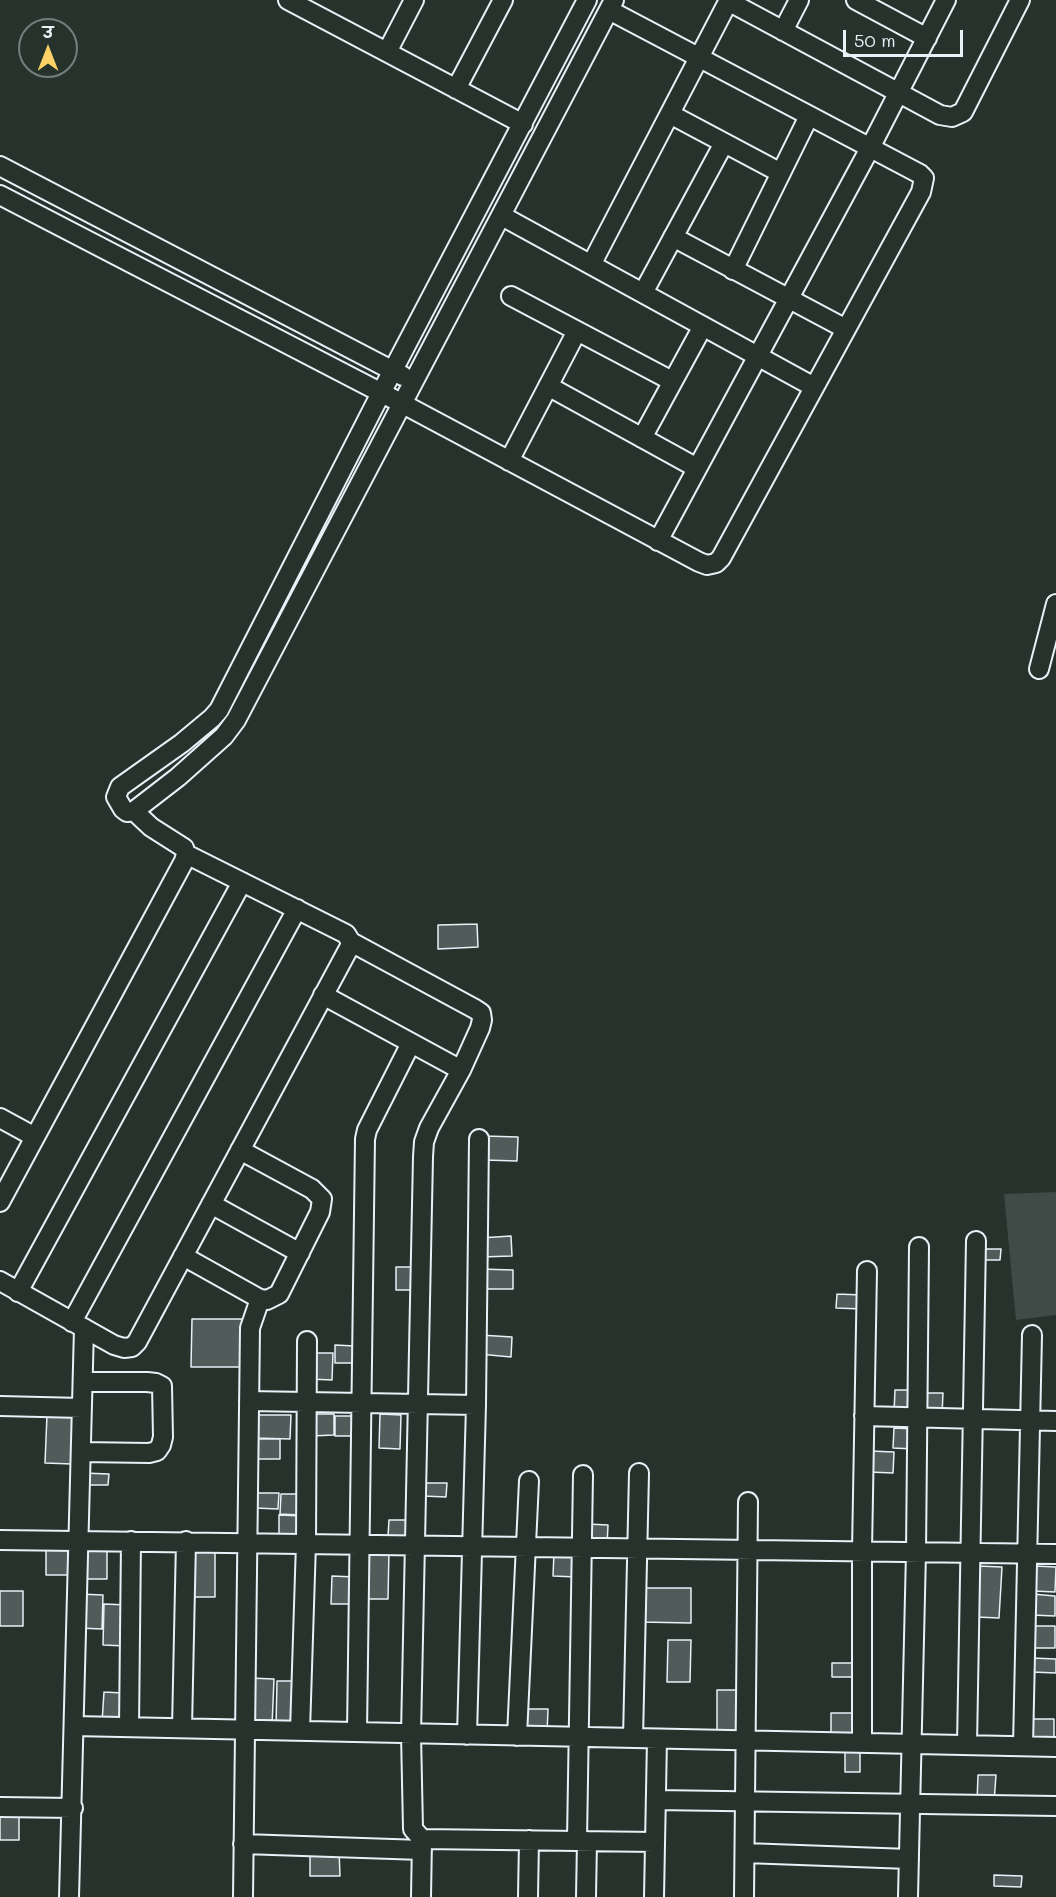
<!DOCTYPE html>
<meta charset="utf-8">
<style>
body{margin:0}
#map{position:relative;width:1056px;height:1897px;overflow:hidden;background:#26332d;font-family:Mali,"Playpen Sans Deva",sans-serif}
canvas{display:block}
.north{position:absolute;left:18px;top:18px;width:60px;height:60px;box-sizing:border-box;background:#26332d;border:2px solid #747f7e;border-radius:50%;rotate:0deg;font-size:16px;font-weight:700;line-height:24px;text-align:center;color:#e8f1f8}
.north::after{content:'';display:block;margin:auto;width:21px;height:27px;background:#ffd166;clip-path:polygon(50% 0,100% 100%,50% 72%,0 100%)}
.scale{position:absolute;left:843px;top:30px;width:120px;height:27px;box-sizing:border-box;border:3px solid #e8f1f8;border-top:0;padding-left:8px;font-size:18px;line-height:21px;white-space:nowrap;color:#e8f1f8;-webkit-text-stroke:4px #26332d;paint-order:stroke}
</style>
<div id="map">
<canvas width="1056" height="1897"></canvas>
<div class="north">उ</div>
<div class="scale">50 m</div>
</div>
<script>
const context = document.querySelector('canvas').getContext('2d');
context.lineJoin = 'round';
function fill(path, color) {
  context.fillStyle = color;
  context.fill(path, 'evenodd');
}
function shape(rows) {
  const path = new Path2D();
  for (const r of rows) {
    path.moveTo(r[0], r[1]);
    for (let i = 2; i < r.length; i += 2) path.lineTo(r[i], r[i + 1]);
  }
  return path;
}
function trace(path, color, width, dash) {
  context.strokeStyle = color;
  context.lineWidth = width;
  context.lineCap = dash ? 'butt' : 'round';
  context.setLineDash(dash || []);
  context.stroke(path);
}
fill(shape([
 [1056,1192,1056,1315,1016,1320,1004,1194]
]), '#3e4b47');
const building = shape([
 [477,924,478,947,438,949,438,925,477,924],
 [485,1136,518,1137,517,1161,484,1160,485,1136],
 [511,1236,512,1256,481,1257,480,1238,511,1236],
 [984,1249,1001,1249,1000,1260,983,1260,984,1249],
 [396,1267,417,1267,417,1290,396,1290,396,1267],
 [480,1269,513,1270,513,1289,479,1289,480,1269],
 [837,1294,862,1295,862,1309,836,1308,837,1294],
 [192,1319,242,1319,241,1367,191,1367,192,1319],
 [480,1335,512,1337,511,1357,479,1354,480,1335],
 [335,1345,355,1346,355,1363,335,1363,335,1345],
 [310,1353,333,1353,332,1380,309,1379,310,1353],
 [895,1390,914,1390,913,1413,894,1412,895,1390],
 [924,1393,943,1393,942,1415,923,1414,924,1393],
 [311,1414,334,1414,334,1435,311,1436,311,1414],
 [380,1414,401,1415,400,1449,379,1448,380,1414],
 [47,1415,73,1416,72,1464,45,1463,47,1415],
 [255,1415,291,1415,290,1439,255,1438,255,1415],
 [335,1416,355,1416,355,1436,335,1436,335,1416],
 [894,1428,915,1429,914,1449,893,1448,894,1428],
 [256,1439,280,1439,280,1459,256,1459,256,1439],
 [870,1451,894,1452,893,1473,869,1472,870,1451],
 [83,1473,109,1474,108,1485,83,1485,83,1473],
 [423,1483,447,1483,446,1497,423,1496,423,1483],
 [255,1493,279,1493,278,1509,255,1508,255,1493],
 [281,1494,299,1494,299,1515,280,1514,281,1494],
 [279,1515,302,1516,301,1540,279,1540,279,1515],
 [389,1520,413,1520,412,1537,388,1536,389,1520],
 [587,1524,608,1525,607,1546,586,1546,587,1524],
 [46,1549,68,1549,68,1575,46,1575,46,1549],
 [83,1551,107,1551,107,1579,83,1579,83,1551],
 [191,1551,215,1551,215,1597,191,1597,191,1551],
 [363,1551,389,1551,388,1599,363,1599,363,1551],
 [554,1552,578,1554,577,1577,553,1576,554,1552],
 [978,1566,1002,1567,999,1618,976,1617,978,1566],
 [1034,1566,1056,1567,1055,1592,1033,1591,1034,1566],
 [332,1576,355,1577,354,1604,331,1604,332,1576],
 [641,1588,691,1588,691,1623,640,1622,641,1588],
 [0,1591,23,1591,23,1626,0,1626,0,1591],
 [79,1594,103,1595,102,1629,78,1628,79,1594],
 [1032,1594,1055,1596,1055,1616,1031,1615,1032,1594],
 [104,1604,128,1605,126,1646,103,1645,104,1604],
 [1031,1626,1055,1626,1055,1648,1031,1648,1031,1626],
 [668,1640,691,1640,690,1682,667,1682,668,1640],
 [1032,1658,1056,1659,1056,1673,1032,1672,1032,1658],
 [832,1663,856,1663,855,1677,832,1677,832,1663],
 [249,1678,274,1679,272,1726,247,1725,249,1678],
 [277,1681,298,1681,297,1727,276,1726,277,1681],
 [717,1690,740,1690,740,1734,717,1734,717,1690],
 [104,1692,123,1693,122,1723,102,1722,104,1692],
 [524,1709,548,1709,547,1735,524,1735,524,1709],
 [831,1713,855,1713,855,1738,831,1738,831,1713],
 [1029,1719,1054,1719,1054,1744,1029,1744,1029,1719],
 [845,1747,860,1747,860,1772,845,1772,845,1747],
 [978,1775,996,1775,994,1803,977,1802,978,1775],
 [0,1817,19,1817,19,1840,0,1840,0,1817],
 [310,1850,339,1850,340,1876,310,1876,310,1850],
 [994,1875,1022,1876,1021,1887,994,1886,994,1875]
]);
fill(building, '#505c59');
trace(building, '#e8f1f8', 1.5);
const minor = shape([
 [288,0,523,124],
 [587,0,381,393,219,710,212,718,182,743,120,787,116,797,123,809,127,812,134,811,178,777,224,736,236,720,614,0],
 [856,0,927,38],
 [728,1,940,115,952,117,963,112,1020,0],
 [783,31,799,0],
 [387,52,414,0],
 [456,89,503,0],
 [670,114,781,173],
 [0,166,403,376],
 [0,195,403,404,699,562,707,565,716,563,721,558,921,192,924,178,920,174,609,10],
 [502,216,814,387],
 [673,237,846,329],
 [591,265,729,0],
 [733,270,809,116],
 [643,293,724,143],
 [511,296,672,381],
 [548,386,697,468],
 [642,438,703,326],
 [509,461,577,331],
 [658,541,870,148,946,0],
 [1039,669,1056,604],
 [351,942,475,1009,481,1013,482,1020,480,1028,461,1070,429,1128,424,1142,423,1157,411,1734,413,1829,422,1839,655,1842],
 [323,995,461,1070],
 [0,1118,35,1137],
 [0,1202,184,861,186,854,184,848,151,827,134,811],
 [211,1204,300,1253],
 [183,1256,260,1299,267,1300,279,1294,320,1212,322,1199,312,1189,240,1150],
 [0,1281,114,1345,124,1348,132,1347,137,1342,349,948,351,942,346,934,186,854],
 [18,1292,242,882],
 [72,1322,297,909],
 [249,1401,476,1405],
 [0,1406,82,1408],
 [864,1416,1056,1421],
 [81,1452,149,1453,157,1451,161,1445,163,1437,162,1386,156,1383,147,1382,83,1382],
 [0,1540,1056,1554],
 [74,1726,1056,1747],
 [129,1727,131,1541],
 [182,1728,186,1541],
 [300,1731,306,1543,307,1341],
 [357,1732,365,1139,367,1130,411,1043],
 [467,1735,476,1405,479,1139],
 [517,1736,529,1481],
 [633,1738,639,1473],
 [862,1743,862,1551,867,1271],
 [967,1745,976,1241],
 [1023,1746,1032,1335],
 [656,1800,1056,1806],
 [0,1807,73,1808],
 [577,1840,583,1475],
 [243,1844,422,1850],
 [745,1853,909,1859],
 [69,1897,84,1328],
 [243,1897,250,1328,260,1299],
 [421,1897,422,1839],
 [528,1897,529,1840],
 [586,1897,587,1841],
 [654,1897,657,1739],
 [744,1897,748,1502],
 [908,1897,916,1552,919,1247]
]);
trace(minor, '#e8f1f8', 22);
trace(minor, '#26332d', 18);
</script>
